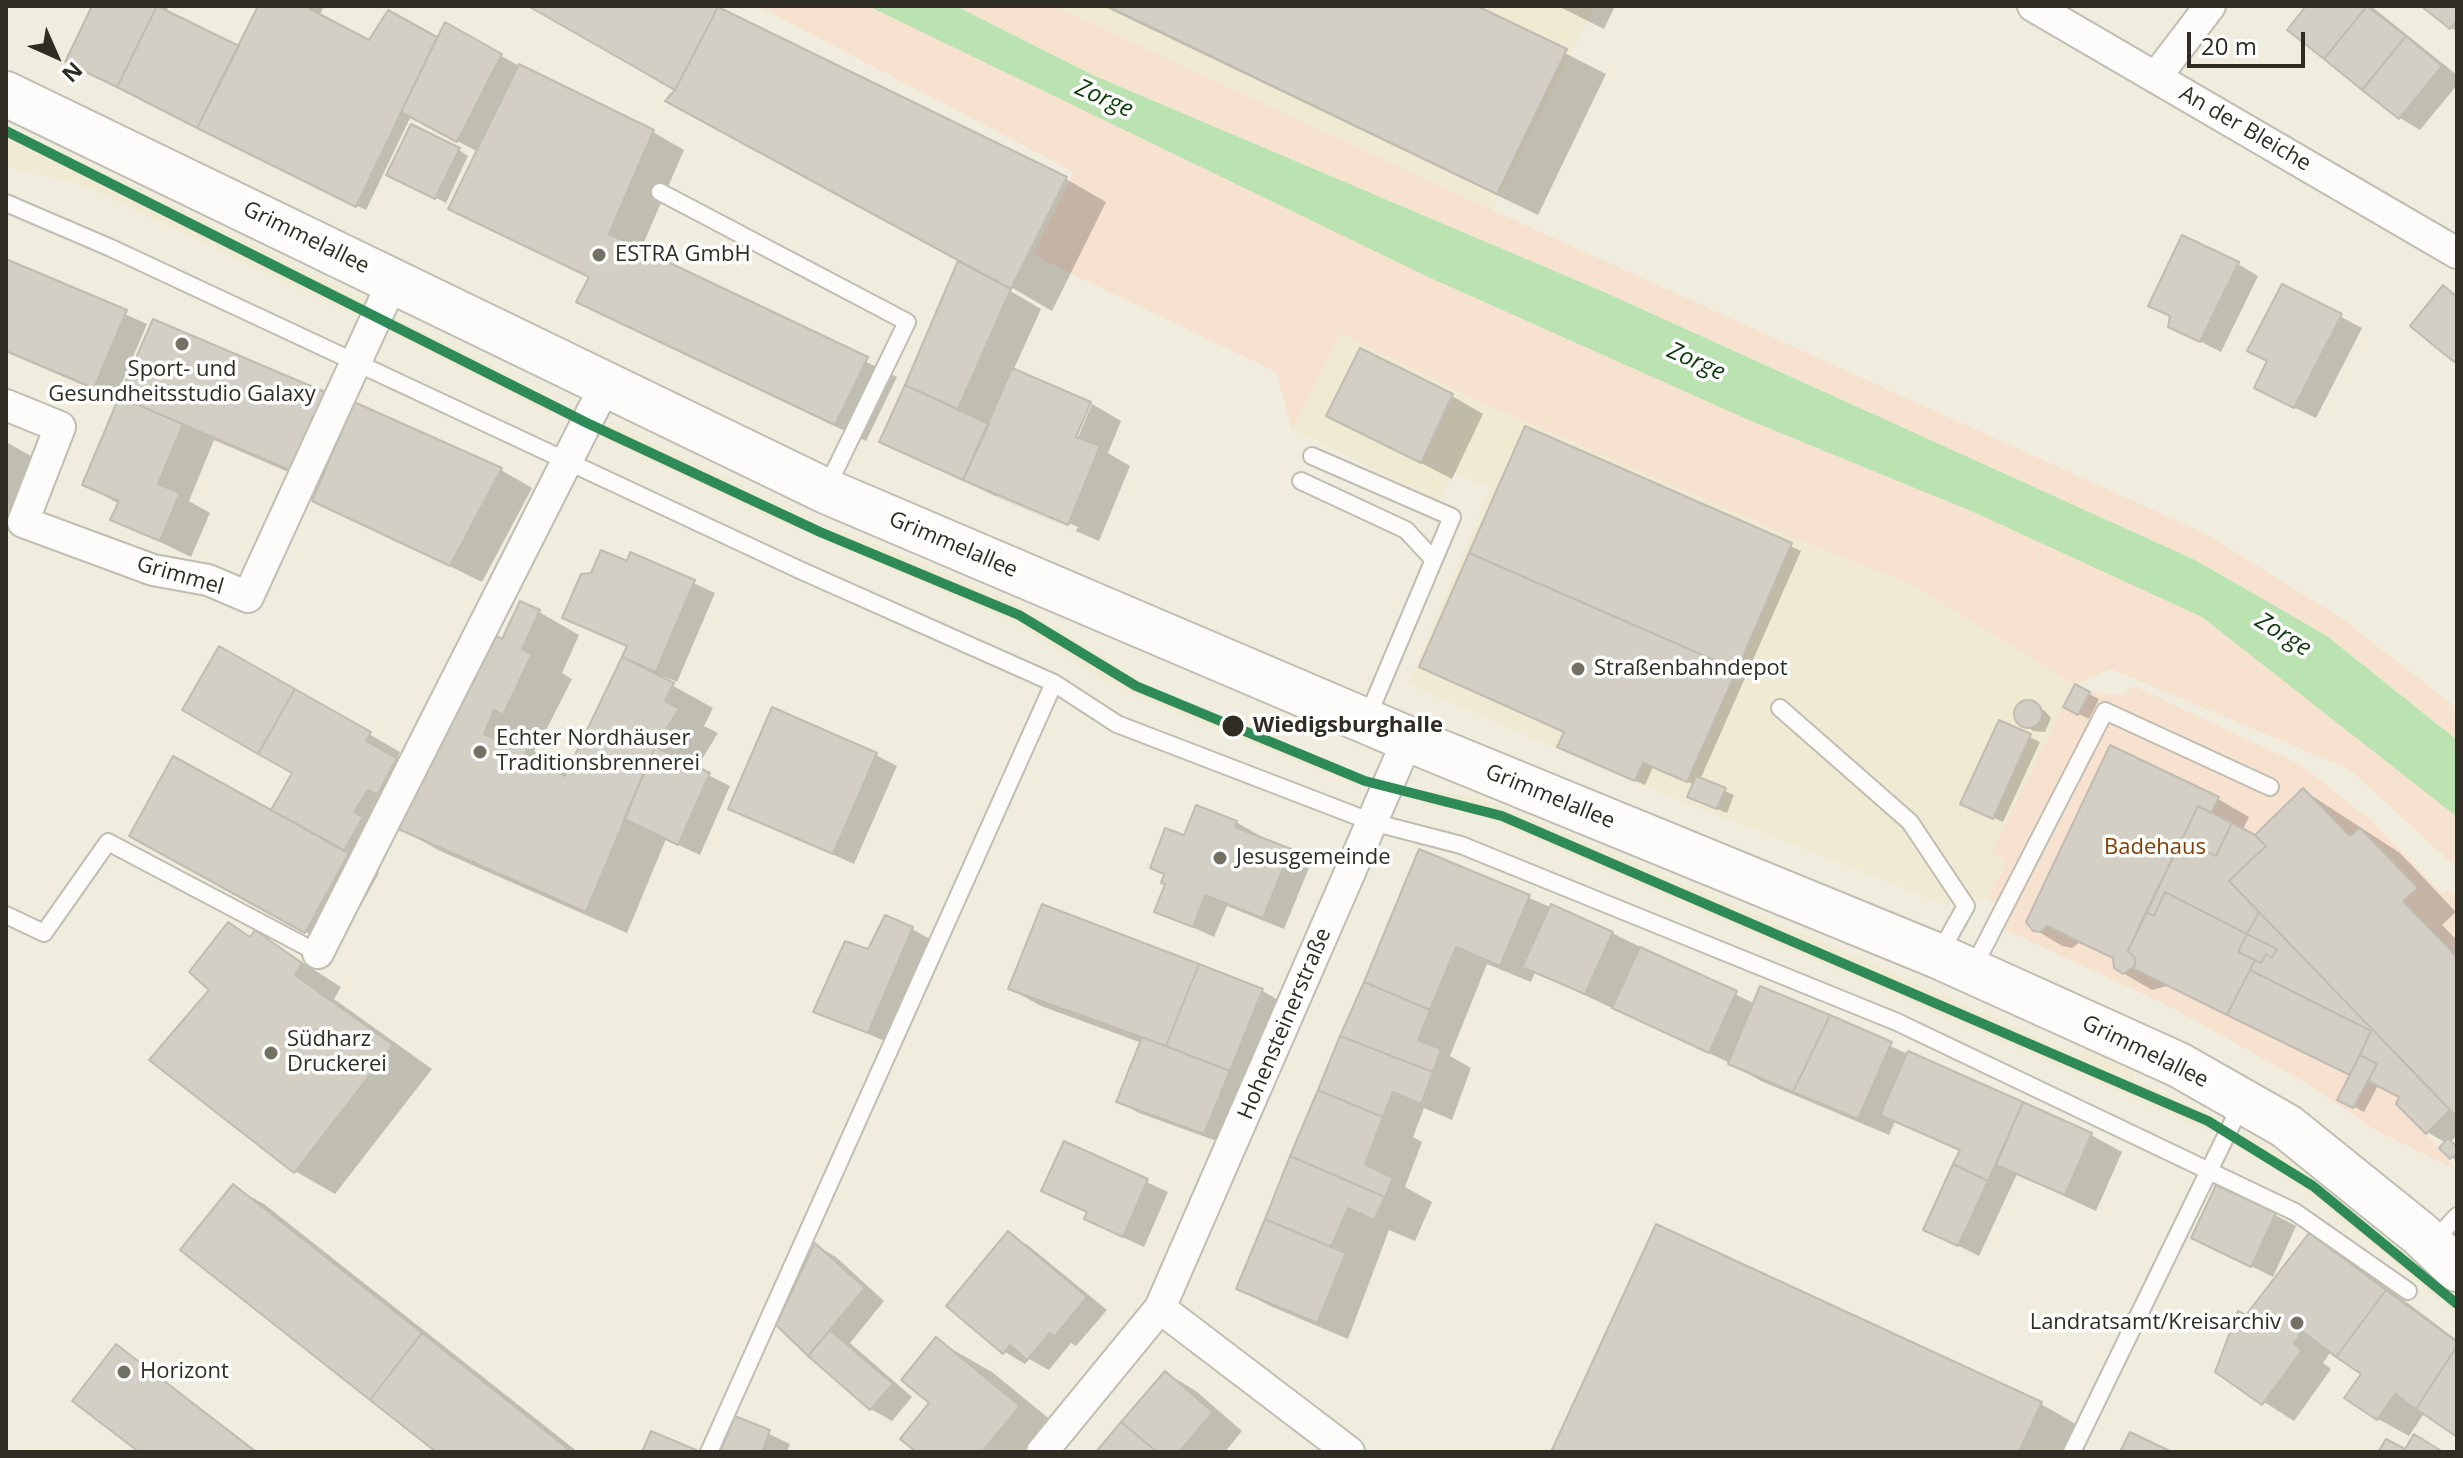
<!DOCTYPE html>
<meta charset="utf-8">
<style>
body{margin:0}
#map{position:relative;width:2463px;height:1458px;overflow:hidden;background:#f0edde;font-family:"Open Sans",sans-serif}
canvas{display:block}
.frame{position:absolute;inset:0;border:8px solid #2f2d23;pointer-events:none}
.north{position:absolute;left:16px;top:16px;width:80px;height:80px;-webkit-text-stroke:6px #fff;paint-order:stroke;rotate:135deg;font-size:22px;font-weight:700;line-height:32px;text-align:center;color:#2f2d23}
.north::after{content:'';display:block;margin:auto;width:28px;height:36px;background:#2f2d23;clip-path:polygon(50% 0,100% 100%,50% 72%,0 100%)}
.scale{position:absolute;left:2187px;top:32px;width:118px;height:36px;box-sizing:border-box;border:4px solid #2f2d23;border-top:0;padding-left:10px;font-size:24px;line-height:28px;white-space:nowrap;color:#2f2d23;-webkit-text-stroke:6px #fff;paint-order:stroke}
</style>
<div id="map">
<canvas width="2463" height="1458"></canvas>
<div class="frame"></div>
<div class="north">N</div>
<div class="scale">20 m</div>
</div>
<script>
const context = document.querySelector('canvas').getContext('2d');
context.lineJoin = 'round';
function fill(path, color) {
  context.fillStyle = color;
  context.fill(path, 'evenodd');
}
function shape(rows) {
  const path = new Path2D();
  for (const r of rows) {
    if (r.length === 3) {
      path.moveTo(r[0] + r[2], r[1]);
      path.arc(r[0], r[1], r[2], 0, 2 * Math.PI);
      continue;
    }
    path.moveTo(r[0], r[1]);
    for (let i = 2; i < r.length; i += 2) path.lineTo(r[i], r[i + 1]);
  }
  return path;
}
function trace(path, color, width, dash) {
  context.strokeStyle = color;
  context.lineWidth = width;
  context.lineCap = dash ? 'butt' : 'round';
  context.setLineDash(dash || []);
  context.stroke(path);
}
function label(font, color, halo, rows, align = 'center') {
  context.font = font + ' "Open Sans",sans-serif';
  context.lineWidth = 7;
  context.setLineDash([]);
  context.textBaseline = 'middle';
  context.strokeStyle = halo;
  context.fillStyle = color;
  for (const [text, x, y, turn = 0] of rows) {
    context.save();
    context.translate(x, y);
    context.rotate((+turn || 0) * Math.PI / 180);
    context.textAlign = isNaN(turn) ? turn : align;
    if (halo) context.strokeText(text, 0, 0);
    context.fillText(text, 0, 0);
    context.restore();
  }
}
fill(shape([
 [1054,6,1595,6,1492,210],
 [6,125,88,165,365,300,357,316,78,183,6,167,6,152,11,146,6,143],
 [394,317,557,400,550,413,387,330],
 [1339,333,1487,405,1794,538,1911,584,2075,684,1993,852,2008,860,1988,899,1941,903,1636,783,1408,684,1491,488,1454,473,1439,501,1292,429],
 [609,422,804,516,797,530,602,437],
 [836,528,1023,607,1146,685,1357,772,1359,786,1141,698,1101,678,1016,622,829,542],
 [1436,791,1481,798,1857,957,2080,1057,2085,1047,2135,1072,2133,1079,2219,1119,2212,1132,1473,812,1422,804],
 [2241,1131,2300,1167,2457,1291,2457,1314,2292,1179,2233,1144]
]), '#efead1');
fill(shape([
 [758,6,868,6,1426,276,1751,421,1971,511,2202,617,2457,817,2457,868,2349,769,2111,669,2076,684,2090,692,2123,695,2134,686,2299,764,2371,820,2442,894,2449,890,2457,898,2457,1115,2450,1111,2426,1134,2457,1170,2375,1130,2308,1084,2173,1008,2002,928,2010,910,1988,899,2007,860,1992,852,2074,684,1911,584,1794,538,1487,405,1340,333,1292,429,1276,372,1033,255,1074,172],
 [956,6,1054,6,1492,210,2206,534,2341,618,2457,708,2457,740,2327,636,2195,560,1604,292,1095,76]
]), '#f7e2d0');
fill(shape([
 [868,6,956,6,1095,76,1604,292,2195,560,2327,636,2457,740,2457,817,2202,617,1971,511,1751,421,1426,276]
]), '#bae3b1');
fill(shape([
 [94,6,169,6,166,11,239,49,261,6,324,6,319,16,369,42,388,12,438,40,446,25,521,67,653,132,684,150,640,251,897,377,866,441,610,319,579,301,590,278,451,208,478,152,411,116,366,210,150,104],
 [531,6,713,6,1066,179,1106,202,1052,311,1004,283,1002,286,1041,309,1013,371,1091,404,1088,404,1071,445,1074,447,1092,404,1121,421,1108,453,1130,466,1099,541,997,497,882,441,961,261],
 [996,492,1078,527,1076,531,996,496],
 [1103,6,1472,6,1606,74,1538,215],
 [1558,6,1615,6,1604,29],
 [2309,6,2371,6,2457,75,2457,85,2420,130,2400,118],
 [2424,6,2457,6,2457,31,2451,28],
 [459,150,468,156,446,203,395,177],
 [6,261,147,324,115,399,6,352],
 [2238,264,2258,276,2221,352,2170,326,2172,318,2150,305],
 [2283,286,2362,328,2316,418,2277,399,2269,362],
 [154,322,353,410,355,404,501,470,532,488,482,582,315,500,321,486,214,440,189,501,210,513,191,557,113,519,119,504,84,484],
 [1452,396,1483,414,1452,479,1329,416],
 [1526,429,1801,551,1700,780,1734,795,1727,813,1700,802,1695,785,1653,767,1645,785,1569,752],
 [6,442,31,456,33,466,9,530],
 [632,555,715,593,677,682,663,676,661,679,713,708,704,726,718,733,696,769,730,786,700,855,666,839,627,933,438,850,398,827,374,870,379,873,337,949,163,853,272,812,294,772,295,691,400,752,396,760,424,776,503,642,539,612,579,635,562,673,572,679,543,736,534,732,532,737,539,741,534,751,570,772,629,648,564,617,628,564],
 [2076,687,2099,699,2089,719,2065,707],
 [2025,703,2044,710,2051,718,2045,732,2033,731,2017,718,2016,711],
 [2000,723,2040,742,2003,822,1973,809],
 [876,755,897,766,854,864,731,808],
 [2303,790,2400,853,2456,912,2442,925,2457,940,2457,1136,2451,1141,2457,1145,2457,1161,2451,1157,2446,1143,2427,1132,2402,1097,2379,1084,2364,1112,2339,1099,2352,1075,2167,986,2152,990,2121,972,2115,960,2079,943,2072,948,2062,946,2031,927,2218,799,2249,817,2242,831,2263,841],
 [1236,822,1257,834,1256,837,1311,863,1284,929,1227,906,1214,937,1157,911,1167,884,1166,875,1152,867,1185,838],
 [1420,852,1612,933,1755,1004,1761,989,2091,1135,2122,1152,2096,1211,2017,1174,1979,1256,1925,1229,1961,1152,1895,1121,1889,1135,1761,1081,1730,1063,1535,972,1531,982,1487,964,1450,1056,1471,1068,1452,1120,1424,1108,1413,1137,1422,1142,1405,1187,1432,1202,1415,1241,1389,1230,1348,1339,1270,1306,1239,1289],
 [1044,906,1263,991,1283,1003,1225,1144,1139,1113,1118,1101,1142,1043,1041,1006,1010,989],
 [228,924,251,938,255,932,341,987,334,999,432,1069,335,1194,295,1171,151,1060,212,990],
 [912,929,932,940,889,1043,816,1011],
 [1065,1144,1168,1192,1144,1247,1107,1230,1087,1218,1089,1213,1044,1191],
 [233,1187,264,1204,578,1452,440,1452],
 [2275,1215,2296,1226,2273,1277,2193,1237],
 [1009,1234,1029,1246,1107,1310,1076,1346,1071,1343,1049,1370,1029,1359,1025,1364,1005,1352,949,1305],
 [2310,1235,2341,1253,2457,1340,2457,1434,2425,1412,2409,1436,2378,1419,2347,1398,2364,1373,2332,1350,2323,1363,2331,1369,2294,1421,2217,1372,2247,1317],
 [816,1245,836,1257,884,1301,850,1343,912,1397,892,1421,871,1409,779,1324],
 [936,1340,992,1372,1074,1439,1063,1452,919,1452,932,1403],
 [117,1347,137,1359,258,1452,142,1452],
 [1166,1373,1196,1391,1242,1431,1225,1452,1097,1452],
 [2041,1404,2081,1427,2069,1452,1553,1452],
 [736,1418,790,1444,787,1452,722,1452]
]), '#0003');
const building = shape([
 [92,6,157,6,117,87,65,62,92,6],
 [157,6,239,46,197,128,117,87,157,6],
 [258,6,311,6,310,9,369,40,388,10,437,37,356,207,197,128,258,6],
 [528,6,717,6,718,7,675,90,528,6],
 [1107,6,1477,6,1567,49,1497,194,1107,6],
 [2306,6,2367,6,2324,59,2287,30,2306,6],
 [2367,6,2406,36,2362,90,2324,59,2367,6],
 [2421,6,2457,6,2457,20,2450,29,2421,6],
 [718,7,1067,177,1011,289,665,101,675,90,718,7],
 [445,22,502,54,457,142,401,112,445,22],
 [2406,36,2442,66,2399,119,2362,90,2406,36],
 [519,64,654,130,609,234,868,357,835,425,576,302,589,277,448,209,519,64],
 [411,124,460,148,435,199,386,175,411,124],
 [2182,235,2239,262,2200,342,2168,327,2170,316,2148,306,2182,235],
 [6,259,127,310,94,388,6,351,6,259],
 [958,261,1011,289,958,409,905,385,958,261],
 [2282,284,2342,314,2294,408,2254,388,2267,361,2247,351,2282,284],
 [2443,285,2457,297,2457,358,2454,362,2410,326,2443,285],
 [153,319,332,395,299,474,119,397,153,319],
 [1360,348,1453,394,1421,463,1326,416,1360,348],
 [1012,368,1091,402,1076,437,1100,446,1068,525,963,480,1012,368],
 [905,385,989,424,963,480,879,442,905,385],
 [119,397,183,424,158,484,180,493,160,541,110,520,119,501,82,485,119,397],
 [354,402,502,468,450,566,312,501,354,402],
 [1525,426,1792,543,1737,670,1469,553,1525,426],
 [601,550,627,561,630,552,695,580,656,672,622,657,627,646,562,618,581,574,591,573,601,550],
 [1469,553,1737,670,1687,782,1643,763,1635,781,1557,747,1564,732,1419,667,1469,553],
 [520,601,540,610,522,649,532,654,503,715,494,710,484,734,504,743,507,735,529,746,524,757,565,776,622,657,674,683,665,701,679,709,655,747,586,912,396,828,494,635,502,639,520,601],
 [219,646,295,689,258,754,182,710,219,646],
 [2075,684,2090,692,2078,715,2063,707,2075,684],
 [295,689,371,732,366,741,397,758,377,795,368,790,354,812,363,817,344,851,271,810,292,773,258,754,295,689],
 [2028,714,14],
 [772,707,877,753,833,854,728,809,772,707],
 [1999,720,2031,734,1993,819,1960,804,1999,720],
 [515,727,530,734,525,744,510,736,515,727],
 [2110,745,2219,797,2211,813,2198,806,2128,951,2135,958,2135,966,2123,974,2114,968,2113,958,2047,926,2040,932,2033,931,2026,922,2110,745],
 [655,747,710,773,678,845,624,819,655,747],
 [173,756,349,853,305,933,129,836,173,756],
 [1696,776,1726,788,1717,809,1687,797,1696,776],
 [2303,788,2350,836,2360,828,2418,888,2403,901,2457,957,2456,1116,2229,881,2266,846,2255,835,2303,788],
 [1196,805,1237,821,1235,827,1291,849,1263,918,1205,895,1193,927,1154,912,1165,884,1161,883,1164,874,1150,868,1165,828,1184,835,1196,805],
 [2198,806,2232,823,2216,856,2182,839,2198,806],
 [2232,823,2255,835,2266,846,2229,881,2259,912,2247,934,2165,892,2154,916,2146,912,2182,839,2216,856,2232,823],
 [1419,849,1530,895,1500,966,1456,947,1430,1010,1364,982,1419,849],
 [2165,892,2247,934,2238,952,2255,960,2227,1015,2134,969,2135,958,2128,951,2146,912,2154,916,2165,892],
 [1042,904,1199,964,1166,1046,1008,989,1042,904],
 [1551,904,1613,932,1585,994,1522,967,1551,904],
 [2259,912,2372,1029,2371,1031,2250,970,2255,960,2261,963,2266,954,2272,958,2277,949,2247,934,2259,912],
 [885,915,913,927,868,1033,813,1012,845,941,868,949,885,915],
 [228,922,250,937,255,930,302,963,295,975,393,1045,294,1173,149,1060,209,990,189,972,228,922],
 [2247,934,2277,949,2272,958,2266,954,2261,963,2238,952,2247,934],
 [1640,947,1737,991,1709,1053,1612,1008,1640,947],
 [1199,964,1263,989,1230,1071,1166,1046,1199,964],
 [2250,970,2371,1031,2350,1075,2227,1015,2250,970],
 [1364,982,1430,1010,1418,1040,1441,1049,1433,1072,1340,1036,1364,982],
 [1760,986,1830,1015,1793,1092,1728,1064,1760,986],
 [1830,1015,1892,1042,1858,1119,1793,1092,1830,1015],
 [2372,1029,2450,1110,2426,1134,2396,1104,2399,1097,2368,1081,2377,1064,2360,1055,2372,1029],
 [1340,1036,1433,1072,1421,1104,1393,1092,1383,1117,1318,1090,1340,1036],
 [1142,1037,1230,1071,1204,1134,1116,1102,1142,1037],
 [1908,1051,2023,1102,1988,1181,1953,1164,1960,1150,1880,1115,1908,1051],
 [2360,1055,2377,1064,2353,1108,2337,1100,2360,1055],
 [1318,1090,1383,1117,1365,1164,1393,1178,1385,1197,1290,1156,1318,1090],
 [2023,1102,2092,1133,2065,1195,1996,1165,2023,1102],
 [2448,1138,2457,1147,2457,1153,2450,1159,2439,1148,2448,1138],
 [1064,1141,1148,1179,1123,1237,1084,1219,1087,1212,1041,1191,1064,1141],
 [1290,1156,1385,1197,1374,1220,1348,1208,1331,1247,1265,1219,1290,1156],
 [1953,1164,1988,1181,1958,1246,1923,1230,1953,1164],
 [233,1184,422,1333,370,1400,180,1250,233,1184],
 [2216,1185,2276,1213,2251,1267,2191,1238,2216,1185],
 [1265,1219,1346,1253,1317,1323,1236,1289,1265,1219],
 [1656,1224,2042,1402,2019,1452,1551,1452,1656,1224],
 [1008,1231,1087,1297,1055,1336,1050,1333,1027,1360,1010,1345,1003,1354,946,1306,1008,1231],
 [2309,1233,2386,1290,2336,1357,2302,1331,2294,1344,2302,1350,2262,1405,2215,1372,2238,1311,2246,1315,2309,1233],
 [815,1243,865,1288,808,1356,776,1325,815,1243],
 [2386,1290,2457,1342,2457,1346,2416,1409,2395,1394,2377,1420,2344,1398,2361,1374,2336,1357,2386,1290],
 [830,1330,893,1384,870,1410,808,1356,830,1330],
 [422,1333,572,1452,436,1452,370,1400,422,1333],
 [936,1337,1020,1406,982,1452,916,1452,900,1439,929,1403,901,1380,936,1337],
 [116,1344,256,1452,139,1452,72,1401,116,1344],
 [2457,1346,2457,1437,2416,1409,2457,1346],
 [1165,1371,1213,1412,1179,1452,1157,1452,1121,1422,1165,1371],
 [735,1416,770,1430,762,1452,720,1452,735,1416],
 [1121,1422,1157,1452,1096,1452,1121,1422],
 [651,1431,696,1450,696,1452,642,1452,651,1431],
 [2130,1432,2172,1452,2120,1452,2130,1432],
 [2414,1434,2443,1452,2378,1452,2386,1439,2405,1449,2414,1434]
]);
fill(building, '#d3cfc4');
trace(building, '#c0bcb1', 2);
const lane = shape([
 [660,192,907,322,826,489],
 [6,203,111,248,802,571,1054,683,1117,724,1372,822,1461,845,1897,1022,2295,1212,2408,1291],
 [1312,456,1452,517,1367,718],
 [1301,481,1406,530,1433,559],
 [1780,708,1910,822,1966,906,1938,956],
 [6,915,44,933,108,842,318,953],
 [1973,968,2105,711,2270,787],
 [2432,1243,2457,1216],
 [709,1452,1054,683],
 [2072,1452,2243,1101]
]);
const street = shape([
 [2033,6,2457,253],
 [2156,77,2210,6],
 [6,405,60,427,23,522,153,570,208,580,248,597,394,279],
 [318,953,605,386],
 [1160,1308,1349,1452],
 [1042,1452,1160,1308,1408,739]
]);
const primary = shape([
 [6,94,826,491,1408,739,1938,956,2179,1065,2286,1126,2420,1234,2457,1269]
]);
trace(lane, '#c0bdb2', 20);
trace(street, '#c0bdb2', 34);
trace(primary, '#c0bdb2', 48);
trace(lane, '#fdfcfa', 16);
trace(street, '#fdfcfa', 30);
trace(primary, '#fdfcfa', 44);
trace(shape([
 [6,131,587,423,820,532,1019,615,1136,686,1365,781,1502,816,2208,1121,2313,1186,2457,1304]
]), '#2e8b57', 10);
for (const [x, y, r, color] of [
 [599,255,8,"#737064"],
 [182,344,8,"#737064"],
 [1578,669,8,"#737064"],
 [1233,726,12,"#2f2d23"],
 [480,752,8,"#737064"],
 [1220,858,8,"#737064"],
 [271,1053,8,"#737064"],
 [2297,1323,8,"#737064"],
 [124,1372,8,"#737064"]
]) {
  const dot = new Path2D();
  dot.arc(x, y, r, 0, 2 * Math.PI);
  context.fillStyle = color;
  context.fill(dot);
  trace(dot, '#fff', 3);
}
label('22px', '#2f2d23', '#fff', [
 ["An der Bleiche",2245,129,30],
 ["Grimmelallee",306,238,26],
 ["Grimmelallee",953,545,23],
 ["Grimmel",180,576,16],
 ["Grimmelallee",1550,797,22],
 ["Hohensteinerstraße",1285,1024,-67],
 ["Grimmelallee",2145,1052,26]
]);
label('22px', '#2f2d23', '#fff', [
 ["ESTRA GmbH",615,255],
 ["Sport- und",182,370,"center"],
 ["Gesundheitsstudio Galaxy",182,395,"center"],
 ["Straßenbahndepot",1594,669],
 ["Echter Nordhäuser",496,739],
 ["Traditionsbrennerei",496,764],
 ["Jesusgemeinde",1236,858],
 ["Südharz",287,1040],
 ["Druckerei",287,1065],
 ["Landratsamt/Kreisarchiv",2281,1323,"right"],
 ["Horizont",140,1372]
], 'left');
label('bold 22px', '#2f2d23', '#fff', [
 ["Wiedigsburghalle",1253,726]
], 'left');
label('22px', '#803e03', '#fff', [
 ["Badehaus",2155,848]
]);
label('italic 24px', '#10390f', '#fff', [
 ["Zorge",1104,99,24],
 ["Zorge",1696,362,24],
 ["Zorge",2283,635,32]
]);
</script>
